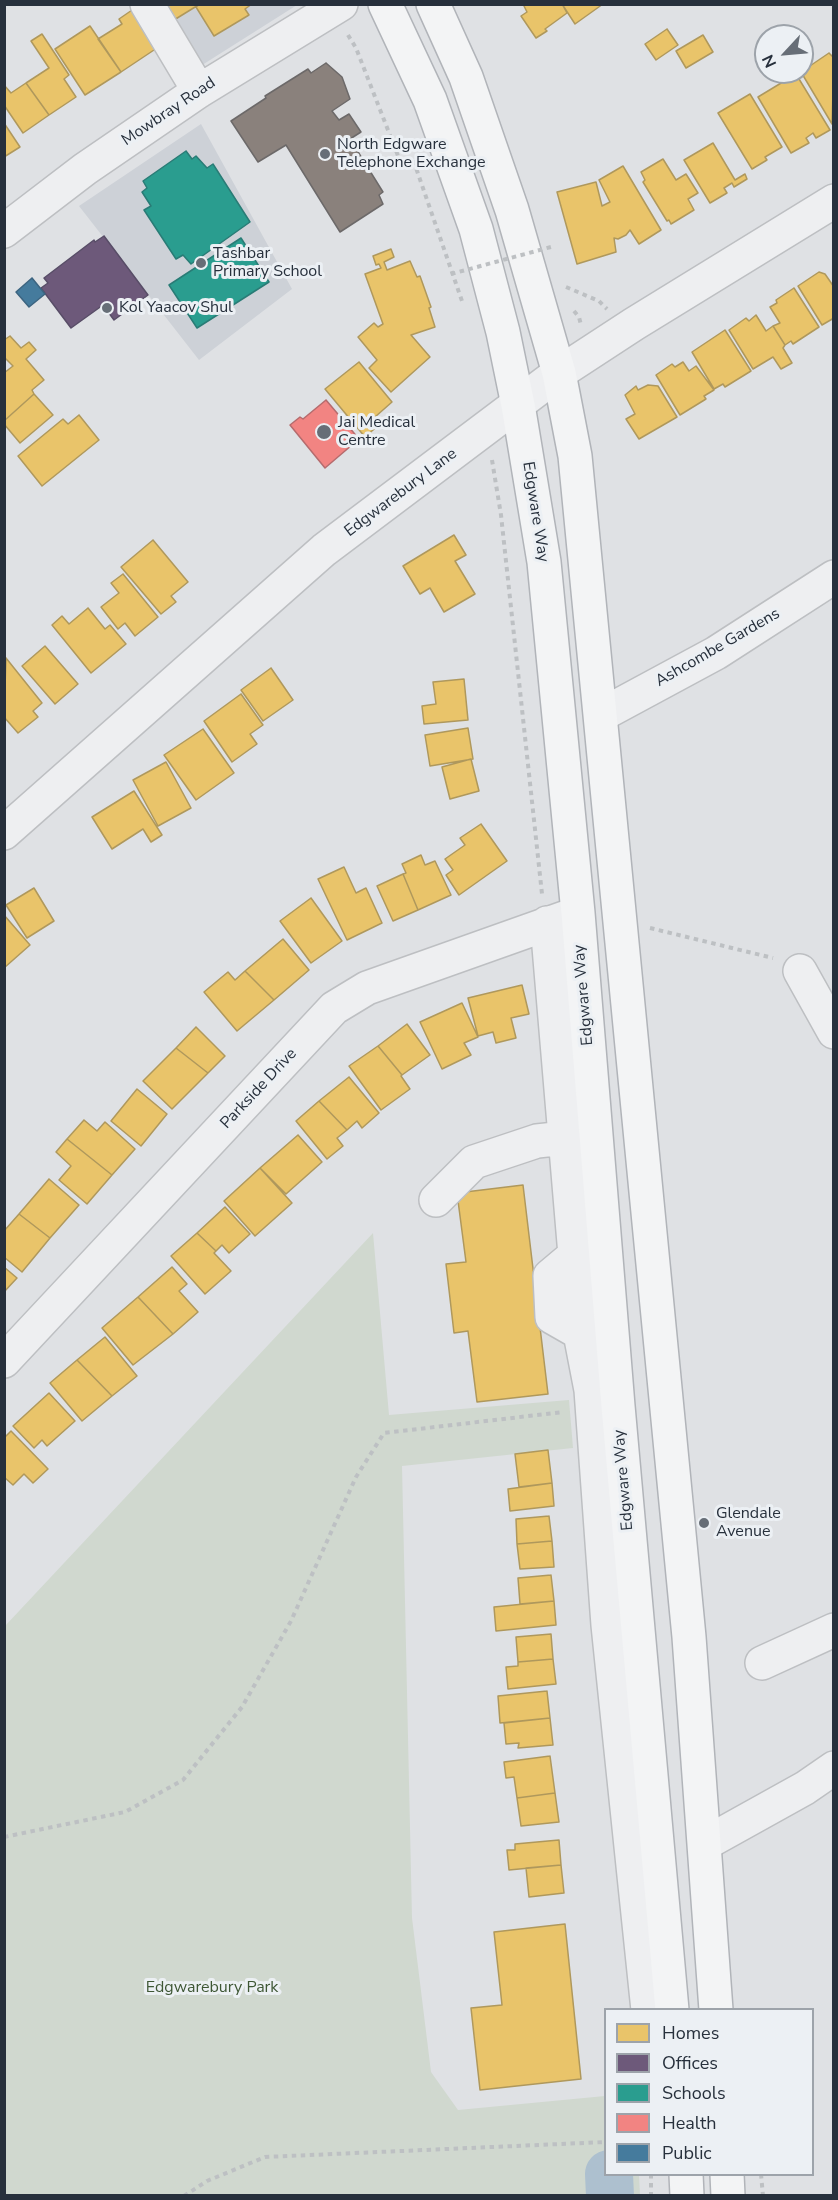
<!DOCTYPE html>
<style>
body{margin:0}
#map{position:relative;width:838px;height:2200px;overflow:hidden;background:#dfe1e4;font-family:"Nunito Sans",sans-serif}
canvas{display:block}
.frame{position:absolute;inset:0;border:6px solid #27303c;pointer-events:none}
.legend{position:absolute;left:604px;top:2008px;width:210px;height:168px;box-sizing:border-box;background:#ecf0f4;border:2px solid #9da3aa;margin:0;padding:8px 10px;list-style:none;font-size:18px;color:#27303c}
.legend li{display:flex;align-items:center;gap:12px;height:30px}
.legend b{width:30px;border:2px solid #9da3aa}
.north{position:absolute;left:754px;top:24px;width:60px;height:60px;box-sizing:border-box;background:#ecf0f4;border:2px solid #9da3aa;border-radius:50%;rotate:244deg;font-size:16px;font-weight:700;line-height:24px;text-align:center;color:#27303c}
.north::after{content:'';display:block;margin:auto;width:21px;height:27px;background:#676e77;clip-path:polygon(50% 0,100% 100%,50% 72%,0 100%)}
</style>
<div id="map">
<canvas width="838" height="2200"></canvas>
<div class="frame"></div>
<ul class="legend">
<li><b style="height:16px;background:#e9c46a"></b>Homes</li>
<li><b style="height:16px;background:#6d597a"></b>Offices</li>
<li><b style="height:16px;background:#2a9d8f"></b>Schools</li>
<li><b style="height:16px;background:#f28482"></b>Health</li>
<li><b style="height:16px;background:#457b9d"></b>Public</li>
</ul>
<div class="north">N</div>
</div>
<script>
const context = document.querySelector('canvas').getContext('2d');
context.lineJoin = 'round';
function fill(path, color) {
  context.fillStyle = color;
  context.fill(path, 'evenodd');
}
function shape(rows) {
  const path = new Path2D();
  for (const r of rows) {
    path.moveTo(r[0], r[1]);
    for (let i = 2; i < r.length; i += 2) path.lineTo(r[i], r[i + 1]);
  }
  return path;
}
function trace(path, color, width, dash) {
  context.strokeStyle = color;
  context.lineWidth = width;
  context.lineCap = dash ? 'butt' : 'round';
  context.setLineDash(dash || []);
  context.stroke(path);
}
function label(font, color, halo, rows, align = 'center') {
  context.font = font + ' "Nunito Sans",sans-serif';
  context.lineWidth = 6;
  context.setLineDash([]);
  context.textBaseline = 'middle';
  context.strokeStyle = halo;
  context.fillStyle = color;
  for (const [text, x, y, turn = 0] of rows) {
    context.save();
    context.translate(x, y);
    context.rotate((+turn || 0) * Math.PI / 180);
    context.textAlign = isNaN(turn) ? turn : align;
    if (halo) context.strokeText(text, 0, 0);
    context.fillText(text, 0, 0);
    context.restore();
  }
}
fill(shape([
 [134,5,297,5,180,79],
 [201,124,292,289,199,360,79,206]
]), '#cdd1d7');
fill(shape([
 [373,1233,389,1415,569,1400,573,1448,402,1466,412,1918,431,2072,458,2110,605,2096,606,2174,639,2175,640,2195,5,2195,5,1626]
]), '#d0d8cf');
const homes = shape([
 [165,4,200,4,174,20,165,4],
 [200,4,252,4,245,9,249,15,214,36,196,7,200,4],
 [523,4,562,4,567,13,545,29,547,31,536,38,521,16,527,12,523,4],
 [562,4,603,4,575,24,562,4],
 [135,8,160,46,121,72,98,39,122,24,119,19,135,8],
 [90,26,121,72,85,95,55,49,90,26],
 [667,29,678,45,656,60,645,44,667,29],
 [42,34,69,75,64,79,76,97,49,115,26,83,49,68,31,41,42,34],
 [703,35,713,52,686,68,676,51,703,35],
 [829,53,834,58,832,124,801,72,829,53],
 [796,74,830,130,816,138,813,133,806,138,809,143,791,153,758,97,796,74],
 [26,83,49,115,23,133,4,105,4,85,11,93,26,83],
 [750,94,782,147,765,157,767,160,752,169,718,113,750,94],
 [4,123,20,147,4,157,4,123],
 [713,143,735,180,745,174,747,179,734,187,732,183,724,188,727,193,710,203,684,160,713,143],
 [663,159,676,180,686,174,698,193,688,199,694,210,671,224,669,220,667,221,643,182,645,180,641,172,663,159],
 [623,166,661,230,639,244,630,230,626,235,618,239,614,238,616,252,577,264,557,192,596,182,602,206,610,202,599,180,623,166],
 [391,249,394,257,384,262,387,270,410,261,417,277,420,276,431,307,429,308,435,327,411,335,430,357,391,392,369,368,377,360,358,337,374,323,378,327,383,324,365,274,381,268,379,264,376,265,373,256,391,249],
 [819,272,825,274,834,287,834,318,822,325,798,286,819,272],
 [794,288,819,327,793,344,791,341,785,345,773,326,780,323,770,307,777,303,776,300,794,288],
 [756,315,766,331,773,326,785,345,783,348,792,363,781,369,773,357,753,369,729,330,746,318,749,321,756,315],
 [725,330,751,371,725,387,723,384,714,389,692,352,725,330],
 [10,336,21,348,29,342,36,350,26,359,44,380,32,390,34,394,4,421,4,373,13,366,4,357,4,340,10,336],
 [359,362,392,402,375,417,380,424,365,437,325,389,359,362],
 [683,362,689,371,696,366,714,390,704,396,706,399,680,415,656,375,672,364,675,367,683,362],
 [648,385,658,386,677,417,639,439,626,419,635,414,625,395,636,386,638,390,648,385],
 [34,394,53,415,20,443,4,424,4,421,34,394],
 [79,415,99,440,42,486,18,456,63,419,68,424,79,415],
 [454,535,466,555,455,561,475,594,444,612,430,588,420,594,403,566,454,535],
 [153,540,188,582,171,596,176,602,161,614,121,567,153,540],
 [123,574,158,617,135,636,125,623,118,629,101,607,119,593,111,583,123,574],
 [88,608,105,629,110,625,126,644,91,673,52,625,62,616,69,624,88,608],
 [45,646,78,684,55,704,22,666,45,646],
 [6,658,42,703,33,711,38,717,18,733,4,717,6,658],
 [271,668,293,700,263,721,241,690,271,668],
 [464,679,468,720,424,724,422,706,436,704,433,682,464,679],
 [241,694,263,725,250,734,257,744,232,762,204,721,241,694],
 [468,728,473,759,430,766,425,735,468,728],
 [203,729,234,773,196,800,164,755,203,729],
 [471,759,479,791,450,799,442,767,471,759],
 [166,762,191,808,158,826,133,780,166,762],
 [134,791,162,835,151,842,143,829,112,849,92,817,134,791],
 [481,824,507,861,459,895,446,875,453,870,445,859,465,845,460,838,481,824],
 [421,855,425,865,435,861,451,895,418,910,403,874,406,873,402,864,421,855],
 [344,867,356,893,366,888,382,923,347,940,318,879,344,867],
 [403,874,418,910,393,921,377,886,403,874],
 [34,888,54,921,27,938,6,905,34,888],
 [311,898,342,941,311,963,280,921,311,898],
 [4,915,30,945,4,968,4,915],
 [283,939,309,970,274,1000,245,971,283,939],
 [245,971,274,1000,237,1031,204,992,228,972,235,980,245,971],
 [522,985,529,1014,511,1018,516,1038,496,1043,493,1032,478,1036,468,998,522,985],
 [462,1003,478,1037,464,1043,471,1055,442,1069,420,1022,462,1003],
 [407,1024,430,1055,402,1075,378,1046,407,1024],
 [196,1027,225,1056,208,1073,176,1048,196,1027],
 [378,1046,402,1075,401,1076,410,1089,381,1110,349,1066,378,1046],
 [176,1048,208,1073,172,1109,143,1081,176,1048],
 [349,1077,379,1113,362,1128,357,1121,347,1130,319,1101,349,1077],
 [137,1089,167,1114,141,1146,111,1121,137,1089],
 [319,1101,347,1130,337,1138,343,1146,327,1159,296,1121,319,1101],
 [84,1120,97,1131,105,1122,135,1149,112,1175,67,1139,84,1120],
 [298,1135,322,1162,286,1194,260,1168,298,1135],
 [67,1139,112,1175,87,1204,59,1180,71,1166,56,1152,67,1139],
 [260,1168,292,1203,255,1236,224,1201,260,1168],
 [49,1179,79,1205,50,1238,19,1214,49,1179],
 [523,1185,548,1394,477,1402,468,1331,454,1333,446,1264,466,1262,457,1193,523,1185],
 [225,1207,250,1234,229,1253,222,1245,216,1251,197,1233,225,1207],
 [19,1214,50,1238,22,1272,4,1257,4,1231,19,1214],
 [197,1233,216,1251,214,1253,231,1271,205,1294,171,1256,197,1233],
 [4,1267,17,1278,4,1292,4,1267],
 [172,1267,187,1284,179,1291,198,1312,173,1334,138,1297,172,1267],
 [138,1297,173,1334,133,1365,102,1328,138,1297],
 [105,1337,137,1376,112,1396,77,1360,105,1337],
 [77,1360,112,1396,82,1421,50,1383,77,1360],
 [49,1393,75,1421,47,1446,42,1440,34,1448,13,1426,49,1393],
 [11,1431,48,1469,33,1483,24,1474,13,1485,4,1477,4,1438,11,1431],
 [548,1450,552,1483,519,1487,515,1454,548,1450],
 [552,1483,554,1506,510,1511,508,1489,552,1483],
 [549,1516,552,1541,517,1544,516,1519,549,1516],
 [552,1541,554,1567,520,1569,517,1544,552,1541],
 [551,1575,554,1601,520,1604,518,1578,551,1575],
 [554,1601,556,1625,496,1631,494,1607,554,1601],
 [551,1634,553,1659,518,1662,516,1637,551,1634],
 [553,1659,556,1684,508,1689,506,1667,518,1666,518,1662,553,1659],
 [547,1691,550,1718,500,1723,498,1696,547,1691],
 [550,1718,553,1745,518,1748,519,1743,506,1744,504,1723,550,1718],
 [550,1756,555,1793,517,1798,514,1777,506,1778,504,1762,550,1756],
 [555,1793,559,1822,521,1826,517,1798,555,1793],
 [559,1840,561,1865,509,1870,507,1850,515,1850,515,1844,559,1840],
 [561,1865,564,1893,529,1897,526,1868,561,1865],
 [565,1924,581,2079,480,2090,471,2008,502,2005,494,1932,565,1924]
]);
fill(homes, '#e9c46a');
trace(homes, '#af985c', 1.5);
const offices = shape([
 [104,236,148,295,114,320,103,305,71,328,41,288,48,283,44,278,94,240,95,242,104,236]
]);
fill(offices, '#6d597a');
trace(offices, '#584d67', 1.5);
const schools = shape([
 [186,151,192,159,196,156,207,168,213,164,250,222,191,264,183,255,176,259,144,210,151,206,142,192,147,188,143,181,186,151],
 [241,238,269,282,197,328,169,285,241,238]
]);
fill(schools, '#2a9d8f');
trace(schools, '#297c76', 1.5);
const health = shape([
 [326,400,359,439,325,468,290,425,300,417,303,419,326,400]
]);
fill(health, '#f28482');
trace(health, '#b56b6d', 1.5);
const public = shape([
 [32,278,45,294,29,307,16,292,32,278]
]);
fill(public, '#457b9d');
trace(public, '#3c6480', 1.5);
const industry = shape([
 [326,63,342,77,350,99,332,111,339,120,349,114,361,132,350,139,383,192,379,195,383,204,340,232,286,145,258,162,231,121,266,98,265,96,308,69,311,73,326,63]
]);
fill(industry, '#8a817c');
trace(industry, '#6c6969', 1.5);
trace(shape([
 [609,2174,610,2196]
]), '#adc0cf', 48);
const minor = shape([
 [147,4,199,91],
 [4,231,85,169,199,91,341,4],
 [601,715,716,653,834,577],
 [4,833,324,550,559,373,634,324,834,201],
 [547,923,575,1255,580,1333,591,1390,608,1625,648,2010],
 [800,971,834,1032],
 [436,1200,474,1162,537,1141,565,1138],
 [575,1255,550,1276,552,1317,580,1333],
 [4,1361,334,1008,367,988,567,917],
 [762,1663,834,1630],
 [706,1843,805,1788,834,1768]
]);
const highway = shape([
 [385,4,430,100,476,229,503,332,518,405,544,562,578,913,618,1406,672,2010],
 [433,4,466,77,512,210,559,373,575,456,689,1637,716,2010],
 [686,2174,687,2196],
 [727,2174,728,2196]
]);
trace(minor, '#bdbfc2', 36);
trace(highway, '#b1b4b9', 36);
trace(shape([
 [348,35,356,48,402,166,414,162,463,304],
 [566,287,599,301,607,309],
 [574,311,579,317,581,325],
 [492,460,501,515,542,894],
 [650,928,773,958],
 [4,1837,125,1812,183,1780,242,1707,291,1621,356,1477,384,1433,563,1412],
 [651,2174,651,2196],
 [761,2174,763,2196],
 [184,2196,207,2181,265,2157,606,2142]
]), '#bdc0c3', 4, [4.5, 4.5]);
trace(minor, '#eeeff1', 33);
trace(highway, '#f3f4f5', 33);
trace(shape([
 [451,274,551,247]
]), '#bdc0c3', 4, [4.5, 4.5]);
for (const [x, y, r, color] of [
 [325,154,6,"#676e77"],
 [201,263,6,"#676e77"],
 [107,308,6,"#676e77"],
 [324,432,8,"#676e77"],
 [704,1523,6,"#676e77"]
]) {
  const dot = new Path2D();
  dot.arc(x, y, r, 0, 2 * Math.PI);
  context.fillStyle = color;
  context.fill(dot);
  trace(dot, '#ecf0f4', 2);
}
label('16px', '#27303c', '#ecf0f4', [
 ["Mowbray Road",169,112,-34],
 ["Edgwarebury Lane",401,493,-37],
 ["Edgware Way",535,512,81],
 ["Ashcombe Gardens",718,648,-30],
 ["Edgware Way",584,995,-95],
 ["Parkside Drive",259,1089,-47],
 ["Edgware Way",624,1480,-95]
]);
label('16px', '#27303c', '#ecf0f4', [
 ["North Edgware",337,145],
 ["Telephone Exchange",337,163],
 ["Tashbar",213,254],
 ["Primary School",213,272],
 ["Kol Yaacov Shul",119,308],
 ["Jai Medical",338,423],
 ["Centre",338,441],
 ["Glendale",716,1514],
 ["Avenue",716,1532]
], 'left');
label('16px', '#3e5735', '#ecf0f4', [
 ["Edgwarebury Park",212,1988]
]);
</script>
